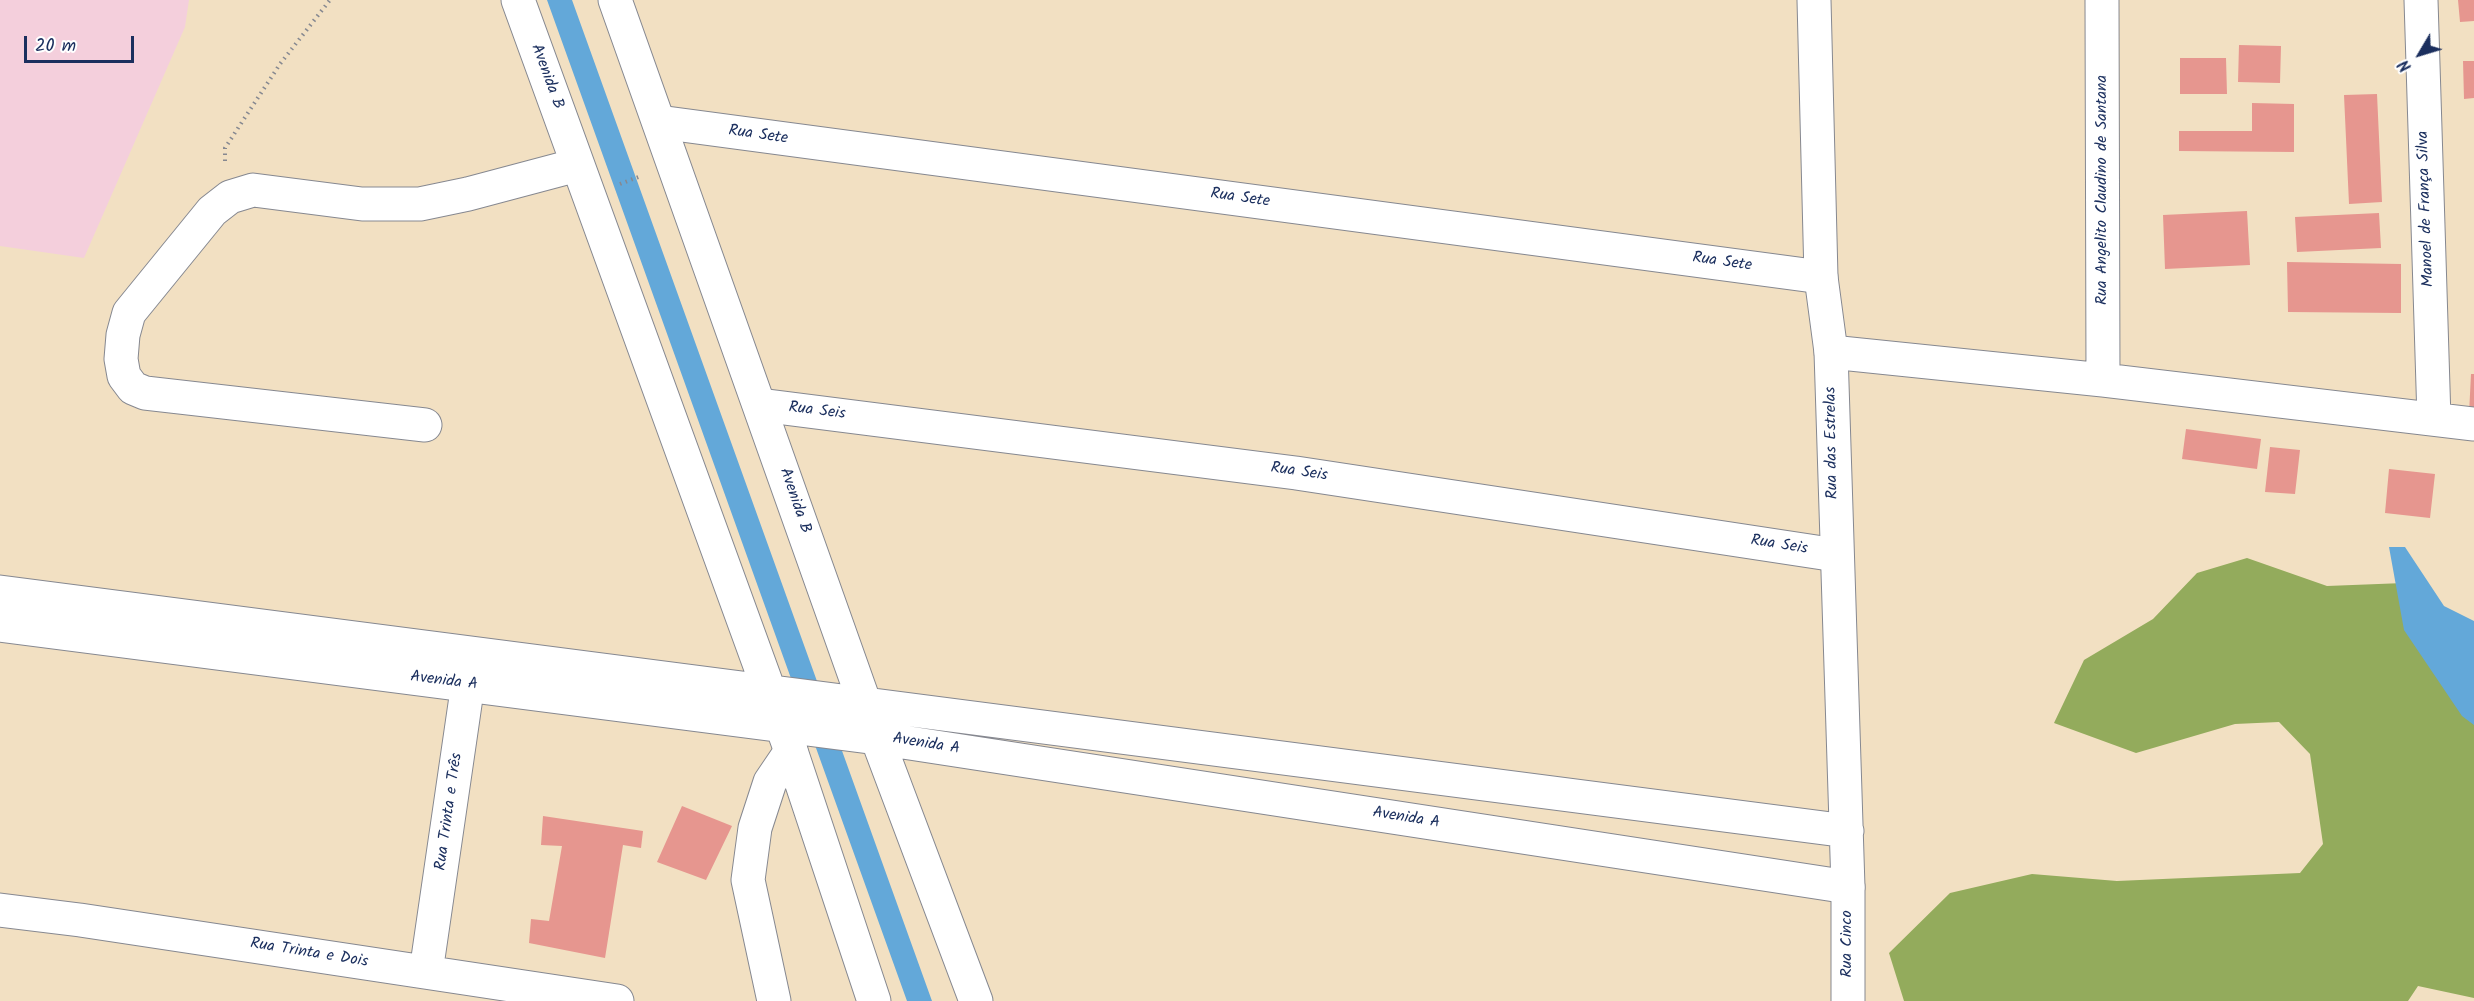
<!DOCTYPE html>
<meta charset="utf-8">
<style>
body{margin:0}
#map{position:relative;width:2474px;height:1001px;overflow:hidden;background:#f2e0c2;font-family:Kalam,sans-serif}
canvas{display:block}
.north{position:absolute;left:2390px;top:24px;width:60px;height:60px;-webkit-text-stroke:4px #fff;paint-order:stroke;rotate:232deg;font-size:16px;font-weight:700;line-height:24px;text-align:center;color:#1b2f5e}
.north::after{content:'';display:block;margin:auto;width:21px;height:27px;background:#1b2f5e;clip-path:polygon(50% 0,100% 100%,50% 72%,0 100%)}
.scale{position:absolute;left:24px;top:36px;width:110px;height:27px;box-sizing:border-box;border:3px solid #1b2f5e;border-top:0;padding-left:8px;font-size:18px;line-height:21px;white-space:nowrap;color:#1b2f5e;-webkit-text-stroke:4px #fff;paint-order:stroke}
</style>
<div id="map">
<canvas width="2474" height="1001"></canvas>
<div class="north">N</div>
<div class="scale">20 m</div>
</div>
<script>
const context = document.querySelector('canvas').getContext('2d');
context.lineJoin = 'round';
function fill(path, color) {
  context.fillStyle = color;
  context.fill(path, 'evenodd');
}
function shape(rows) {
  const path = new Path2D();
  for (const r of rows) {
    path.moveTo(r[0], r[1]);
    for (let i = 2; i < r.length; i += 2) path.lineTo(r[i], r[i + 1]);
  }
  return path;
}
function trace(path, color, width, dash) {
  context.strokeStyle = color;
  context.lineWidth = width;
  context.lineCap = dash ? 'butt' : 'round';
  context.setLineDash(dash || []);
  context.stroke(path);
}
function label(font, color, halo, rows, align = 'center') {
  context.font = font + ' Kalam,sans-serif';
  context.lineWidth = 4.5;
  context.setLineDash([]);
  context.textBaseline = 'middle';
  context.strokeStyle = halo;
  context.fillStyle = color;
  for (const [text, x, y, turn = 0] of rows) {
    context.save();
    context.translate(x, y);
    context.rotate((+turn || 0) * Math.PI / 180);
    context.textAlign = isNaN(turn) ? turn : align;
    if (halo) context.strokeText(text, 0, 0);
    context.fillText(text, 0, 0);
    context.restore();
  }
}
fill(shape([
 [0,0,189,0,185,27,84,258,0,246]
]), '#f4cfdc');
fill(shape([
 [2247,558,2327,586,2404,583,2474,669,2474,998,2418,986,2408,1001,1904,1001,1889,953,1950,893,2032,874,2117,881,2300,873,2323,844,2310,754,2279,722,2235,724,2136,753,2054,723,2084,660,2153,619,2197,573]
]), '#93ab5c');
fill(shape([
 [547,0,572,0,932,1001,907,1001],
 [2389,547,2405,547,2444,606,2474,621,2474,725,2462,716,2404,630]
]), '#63a8d9');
fill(shape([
 [2458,0,2474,0,2474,21,2460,22],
 [2239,45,2281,46,2280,83,2238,82],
 [2180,58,2226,58,2227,94,2180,94],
 [2463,61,2474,61,2474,98,2464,99],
 [2377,94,2382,202,2349,204,2344,95],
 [2252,103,2294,104,2294,152,2179,151,2179,131,2252,131],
 [2247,211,2250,265,2165,269,2163,215],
 [2379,213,2381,248,2297,252,2295,217],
 [2287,262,2401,264,2401,313,2288,312],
 [2471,374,2474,374,2474,415,2469,414],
 [2186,429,2261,439,2257,469,2182,459],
 [2270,447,2300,450,2295,494,2265,492],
 [2389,469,2435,474,2430,518,2385,513],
 [682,806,732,826,706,880,657,862],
 [543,816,643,831,641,848,623,845,605,958,529,943,531,919,549,921,562,846,541,845]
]), '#e6968f');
const street = shape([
 [2102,0,2103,380],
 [2421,0,2434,419],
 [659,122,1821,277],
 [1831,352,2103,380,2474,424],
 [760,405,1296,473,1836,555],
 [425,425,145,393,133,388,124,376,121,359,123,335,129,313,212,211,230,197,253,190,362,204,420,204,468,194,577,165],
 [0,910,80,920,617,1001],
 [426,972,472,656],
 [774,1001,748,880,755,828,770,782,791,751],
 [1848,1001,1848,887]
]);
const secondary = shape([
 [518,0,791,751,874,1001],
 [615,0,877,738,976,1001],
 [0,592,1847,831],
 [0,625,877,738,1848,887,1831,352,1821,277,1814,0]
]);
trace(street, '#868890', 35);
trace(secondary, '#868890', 35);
trace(shape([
 [225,161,225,148,280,64,330,0],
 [620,184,641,176]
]), '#868890', 4, [1.5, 4.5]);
trace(street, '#fff', 33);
trace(secondary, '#fff', 33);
label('16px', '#1b2f5e', '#fff', [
 ["Avenida B",546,77,70],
 ["Rua Sete",758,136,8],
 ["Rua Angelito Claudino de Santana",2103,190,-90],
 ["Rua Sete",1240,199,8],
 ["Manoel de França Silva",2427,209,-92],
 ["Rua Sete",1722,263,8],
 ["Rua Seis",817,412,7],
 ["Rua das Estrelas",1833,443,-91],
 ["Rua Seis",1299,473,8],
 ["Avenida B",794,501,71],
 ["Rua Seis",1779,546,9],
 ["Avenida A",444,682,7],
 ["Avenida A",926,745,9],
 ["Rua Trinta e Três",450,812,-82],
 ["Avenida A",1406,819,9],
 ["Rua Cinco",1848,944,-90],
 ["Rua Trinta e Dois",309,954,9]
]);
</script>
